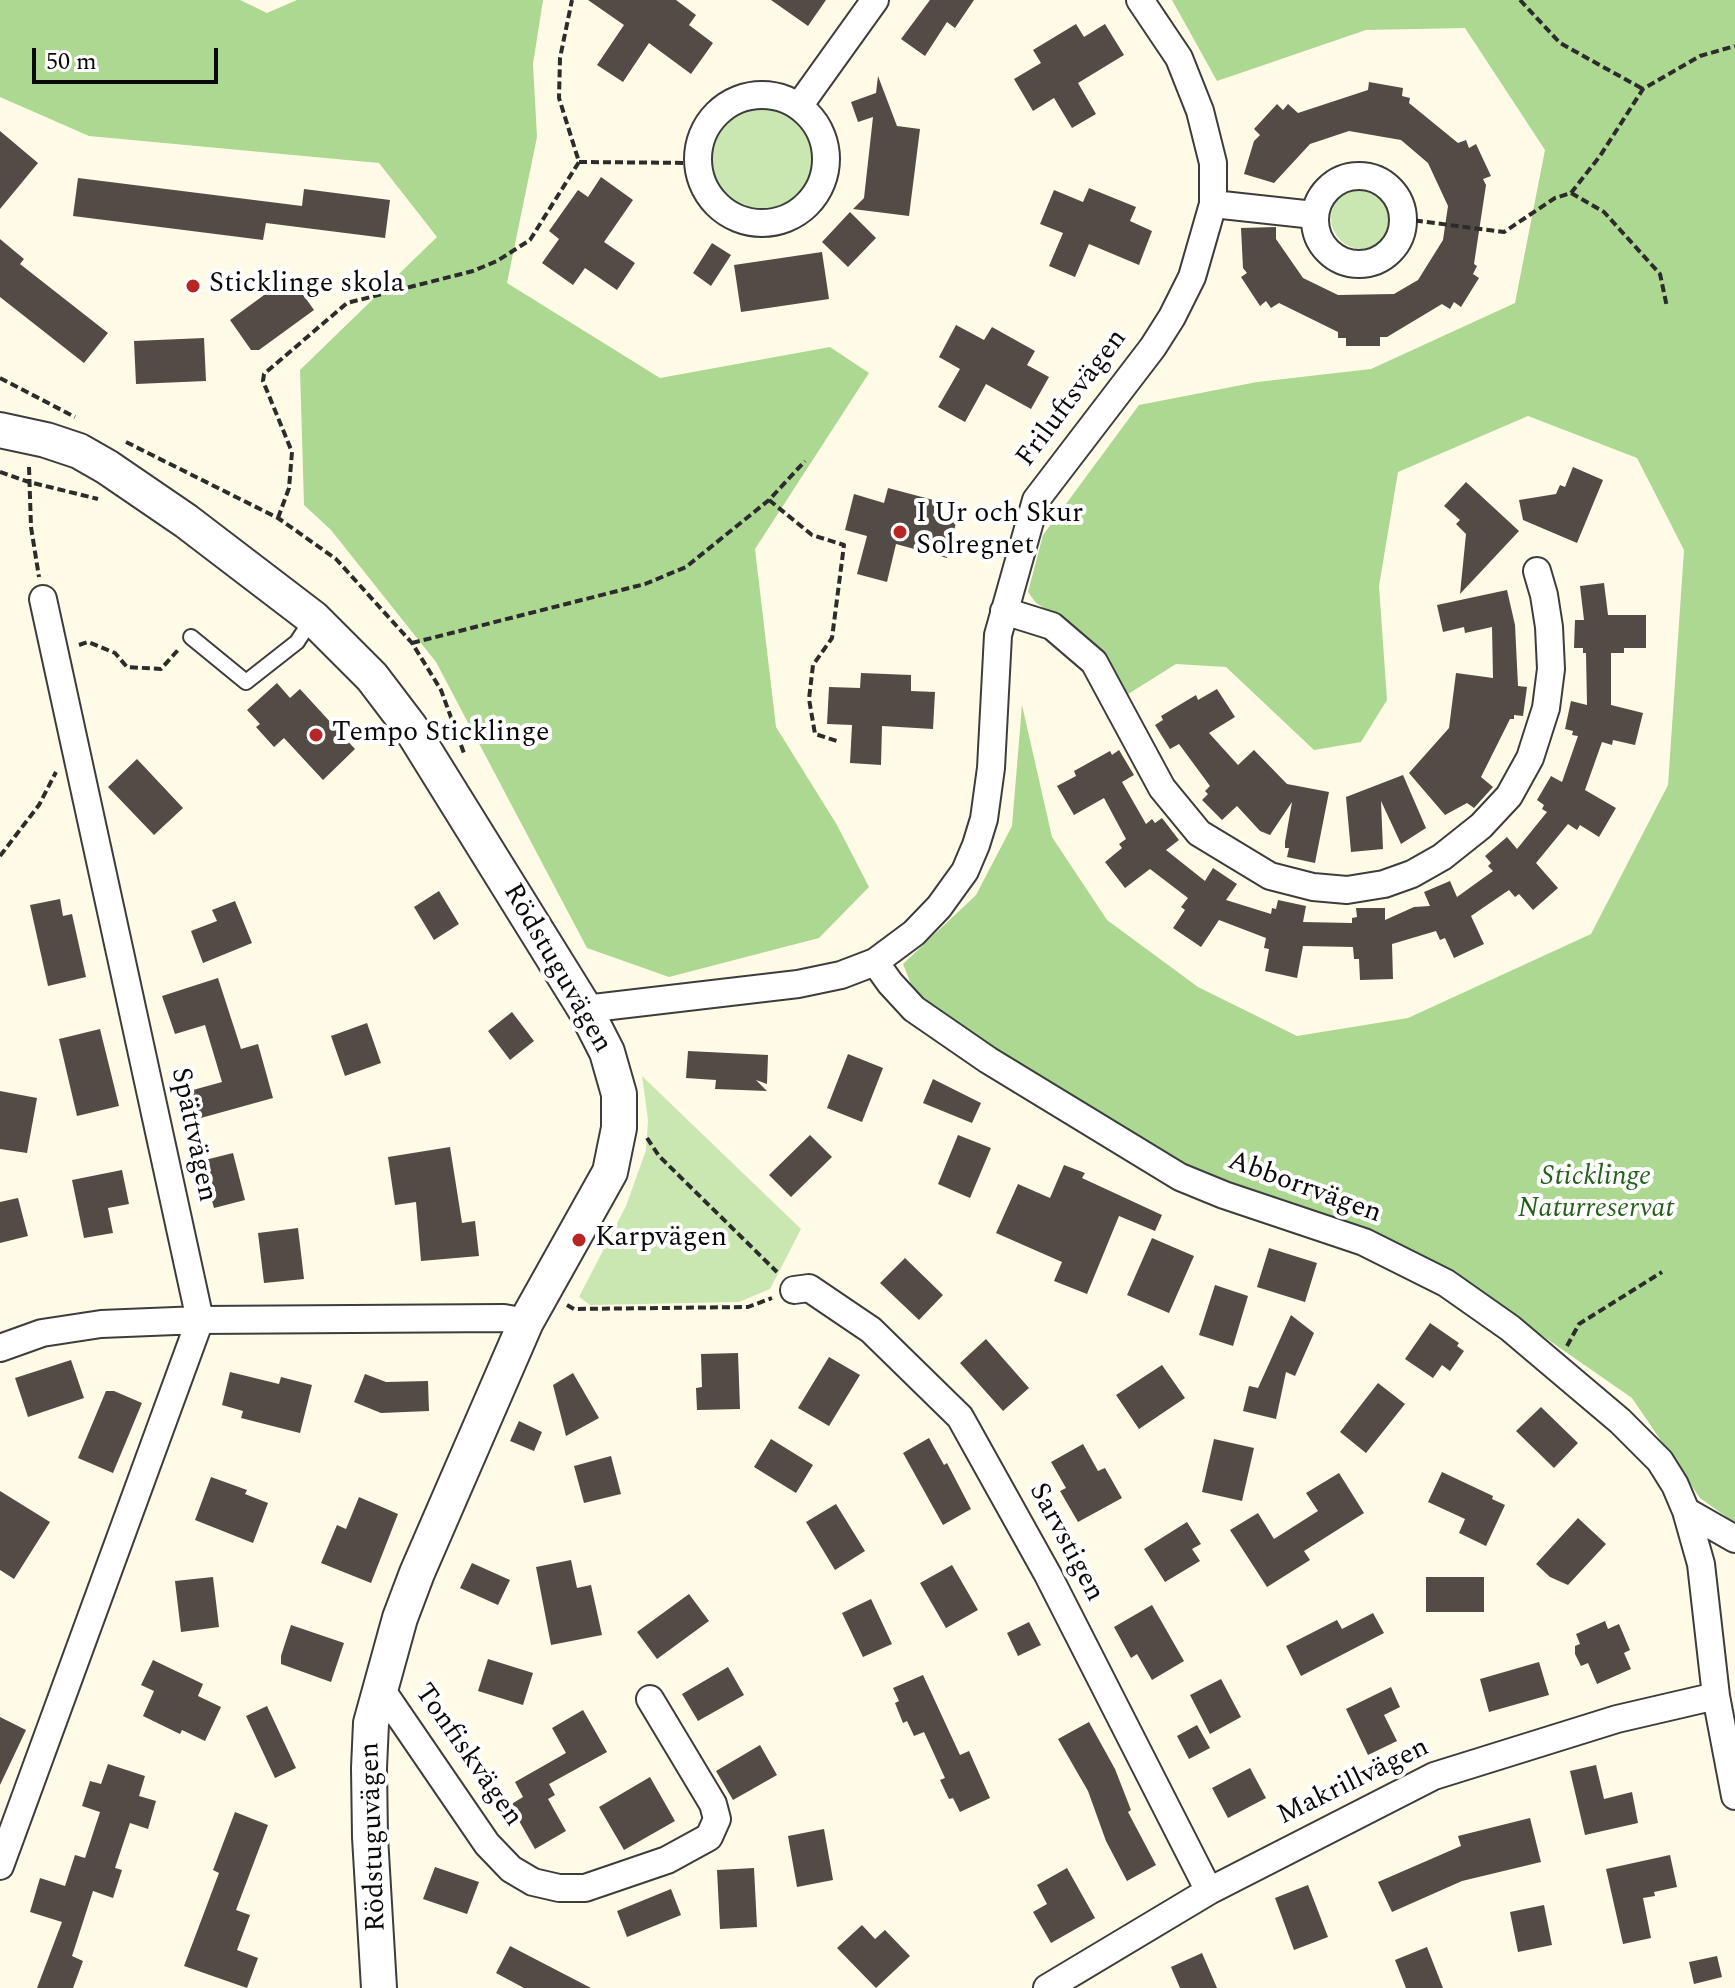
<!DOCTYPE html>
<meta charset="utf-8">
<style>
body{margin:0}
#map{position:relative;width:1735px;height:1988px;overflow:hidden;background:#fffbe6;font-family:Spectral,serif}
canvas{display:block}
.scale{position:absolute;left:32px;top:48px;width:186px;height:36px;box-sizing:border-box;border:4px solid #0a0a0a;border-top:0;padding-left:10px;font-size:24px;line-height:28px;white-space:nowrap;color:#0a0a0a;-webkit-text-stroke:6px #fff;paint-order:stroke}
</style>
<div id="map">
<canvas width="1735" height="1988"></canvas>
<div class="scale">50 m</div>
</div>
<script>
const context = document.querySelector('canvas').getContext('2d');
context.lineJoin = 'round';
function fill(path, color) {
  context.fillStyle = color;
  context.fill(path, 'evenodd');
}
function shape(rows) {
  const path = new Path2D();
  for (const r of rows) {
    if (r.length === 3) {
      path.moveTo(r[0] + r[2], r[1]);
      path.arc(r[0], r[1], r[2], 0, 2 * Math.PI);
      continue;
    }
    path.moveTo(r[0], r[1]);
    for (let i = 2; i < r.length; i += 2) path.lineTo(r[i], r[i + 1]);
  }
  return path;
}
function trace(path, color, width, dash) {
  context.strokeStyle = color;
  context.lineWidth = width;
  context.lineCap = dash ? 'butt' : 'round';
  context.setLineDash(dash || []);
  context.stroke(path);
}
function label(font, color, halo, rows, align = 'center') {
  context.font = font + ' Spectral,serif';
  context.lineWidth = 8;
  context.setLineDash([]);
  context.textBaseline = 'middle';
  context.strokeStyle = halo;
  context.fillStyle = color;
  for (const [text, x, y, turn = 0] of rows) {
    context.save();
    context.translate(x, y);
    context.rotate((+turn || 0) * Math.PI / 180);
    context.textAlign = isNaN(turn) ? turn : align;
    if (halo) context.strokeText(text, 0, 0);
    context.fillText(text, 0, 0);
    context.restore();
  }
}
fill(shape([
 [762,159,52],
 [1362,218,31],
 [642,1076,801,1229,770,1289,739,1302,590,1305,579,1297,626,1206,646,1150,648,1120]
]), '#cae7b2');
fill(shape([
 [0,0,240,0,267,13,297,0,543,0,533,64,537,137,507,283,660,378,830,347,869,373,755,549,776,727,837,825,869,887,819,938,669,977,587,948,436,662,331,530,304,505,300,370,437,237,379,163,89,136,0,97],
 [1172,0,1735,0,1735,1523,1700,1498,1632,1398,1452,1273,1174,1161,996,1050,924,1000,913,989,903,964,976,895,1012,826,1022,705,1052,837,1107,920,1198,987,1297,1036,1408,1018,1591,934,1668,785,1684,550,1637,458,1528,416,1398,472,1379,586,1387,700,1361,742,1314,750,1226,667,1176,664,1125,696,1062,619,1036,603,1028,592,1043,535,1139,405,1257,382,1371,369,1515,303,1545,150,1465,28,1366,30,1217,81]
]), '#add891');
fill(shape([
 [588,0,676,0,696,15,689,25,713,43,691,74,649,43,623,82,597,65,624,25],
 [771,0,826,0,808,26],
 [930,0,974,0,955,28,947,22,925,56,901,39],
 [1076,24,1084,37,1105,24,1124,55,1078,83,1096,114,1072,128,1054,98,1033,111,1014,79,1041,63,1033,50],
 [878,76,897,126,920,129,909,216,853,209,864,198,873,117,858,122,851,102,876,93],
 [1369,82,1403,88,1402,96,1410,98,1409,103,1458,143,1466,140,1469,148,1476,144,1491,176,1483,179,1486,185,1474,264,1477,266,1473,274,1479,278,1461,307,1454,302,1450,309,1442,304,1387,337,1380,337,1380,346,1346,346,1346,338,1338,338,1338,332,1279,303,1271,308,1266,301,1260,306,1241,277,1247,273,1243,268,1241,228,1276,227,1276,239,1303,278,1338,295,1394,294,1418,280,1443,240,1448,206,1428,163,1401,140,1349,131,1310,144,1274,183,1244,174,1254,141,1260,135,1254,129,1277,104,1283,110,1288,104,1298,113,1368,90],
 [0,131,38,163,0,209],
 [601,177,633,200,604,242,635,263,617,290,585,268,573,285,542,263,559,239,549,231,578,190,588,197],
 [78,178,302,206,304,189,390,200,385,238,266,223,263,240,73,216],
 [1089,188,1136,207,1130,221,1152,231,1139,265,1089,244,1075,277,1049,266,1063,233,1040,224,1054,190,1083,202],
 [850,212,876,238,848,267,822,242],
 [0,239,24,259,20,264,108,333,84,363,0,297],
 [712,243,731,255,711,286,693,273],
 [822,252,829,299,741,312,734,265],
 [290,276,314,310,259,350,251,350,230,320],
 [956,325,984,340,992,327,1035,351,1027,365,1049,377,1031,409,986,384,965,422,938,407,960,369,939,357],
 [204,338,206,381,136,384,134,341],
 [1573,467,1603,480,1577,543,1523,520,1519,500,1556,494,1560,485,1565,487],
 [1466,482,1519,531,1460,594,1466,534,1456,524,1460,520,1444,506],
 [888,488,937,501,933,516,956,523,947,558,896,544,887,582,857,574,867,536,845,530,854,494,884,503],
 [1604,583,1608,615,1646,615,1646,648,1624,648,1624,653,1611,653,1611,705,1643,713,1635,745,1613,740,1612,745,1602,742,1585,790,1616,808,1599,837,1580,825,1577,830,1568,824,1536,863,1558,888,1533,910,1519,894,1515,897,1509,890,1471,916,1484,944,1454,958,1445,938,1440,940,1436,931,1392,944,1393,979,1360,980,1359,959,1354,959,1353,947,1303,946,1297,978,1265,971,1269,949,1264,948,1266,938,1219,920,1201,947,1173,928,1185,910,1181,907,1188,898,1150,869,1125,888,1105,862,1122,848,1119,844,1126,839,1104,798,1074,815,1057,786,1076,776,1074,771,1110,751,1112,755,1119,750,1134,775,1122,782,1146,824,1152,819,1155,823,1162,818,1179,840,1166,850,1205,881,1213,868,1237,884,1226,900,1271,914,1272,908,1276,909,1278,900,1306,906,1303,922,1352,923,1352,918,1357,917,1356,908,1385,908,1385,920,1414,907,1430,906,1424,892,1450,881,1457,897,1493,871,1488,866,1491,863,1485,856,1507,837,1517,849,1547,812,1542,809,1544,805,1537,800,1551,776,1562,782,1578,736,1572,735,1573,731,1565,729,1571,701,1587,705,1586,653,1583,653,1583,648,1574,648,1575,620,1584,620,1580,586],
 [1507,590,1515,625,1518,686,1527,687,1523,716,1514,715,1514,719,1510,719,1481,777,1493,787,1474,808,1467,803,1445,815,1409,773,1449,728,1456,673,1493,678,1492,627,1465,633,1464,627,1443,632,1437,605],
 [861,673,911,675,911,691,935,692,933,729,882,726,881,765,850,763,852,725,827,724,829,687,860,688],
 [277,683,290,698,300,689,355,749,323,780,284,738,274,747,256,727,260,724,247,710],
 [1217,689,1235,717,1209,733,1238,765,1254,750,1287,784,1329,792,1315,863,1287,857,1289,848,1285,848,1285,842,1292,802,1270,835,1260,831,1237,806,1222,820,1202,800,1208,794,1205,791,1210,786,1179,744,1170,749,1155,725,1163,720,1161,716,1196,695,1198,700],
 [137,759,183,808,154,835,108,787],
 [1403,775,1426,828,1401,844,1381,801,1383,849,1351,852,1346,797],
 [439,891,459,924,434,940,414,907],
 [60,899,63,916,72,914,86,977,48,986,30,905],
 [235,901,252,943,203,963,191,931,217,921,212,910],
 [218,978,241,1049,258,1044,273,1098,190,1121,182,1093,222,1082,205,1025,175,1034,162,996],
 [512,1012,534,1041,510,1060,488,1031],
 [367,1023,381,1063,345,1076,331,1036],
 [100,1029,119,1106,77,1116,59,1039],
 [688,1051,768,1055,767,1084,756,1080,767,1091,715,1089,716,1080,686,1078],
 [848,1054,883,1068,862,1122,827,1108],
 [933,1079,981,1103,972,1123,923,1103],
 [0,1091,37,1098,27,1153,0,1149],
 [810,1135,832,1157,791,1197,769,1175],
 [958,1135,991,1148,970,1198,938,1184],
 [450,1147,462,1223,475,1221,479,1256,421,1261,416,1202,395,1205,388,1157],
 [233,1153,245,1200,214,1208,201,1161],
 [1064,1165,1085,1173,1082,1178,1162,1215,1155,1231,1119,1216,1087,1294,1054,1281,1062,1262,996,1233,1018,1184,1050,1198],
 [122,1170,129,1204,108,1208,113,1233,84,1238,72,1180],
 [18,1198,28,1236,0,1243,0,1202],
 [298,1228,304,1279,264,1283,258,1233],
 [1152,1238,1194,1256,1169,1313,1127,1295],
 [1269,1248,1317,1263,1305,1302,1257,1287],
 [905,1258,943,1295,919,1320,880,1283],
 [1215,1285,1248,1296,1233,1346,1199,1335],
 [1291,1315,1314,1333,1295,1376,1286,1372,1276,1419,1243,1411,1249,1386,1258,1388],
 [1430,1323,1459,1343,1457,1346,1464,1351,1450,1371,1442,1365,1433,1378,1405,1359],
 [986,1339,1029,1388,1003,1411,960,1363],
 [738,1353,740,1409,697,1410,696,1388,702,1387,701,1354],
 [829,1357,860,1375,829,1426,798,1408],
 [71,1360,84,1398,28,1417,15,1378],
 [1162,1365,1185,1398,1139,1429,1116,1395],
 [230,1372,279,1384,281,1377,312,1385,300,1433,241,1418,243,1411,222,1405],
 [573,1373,599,1418,566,1436,553,1385],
 [365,1374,386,1382,428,1381,429,1411,381,1413,354,1402],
 [1378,1383,1405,1404,1366,1453,1340,1432],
 [106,1391,114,1391,142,1403,113,1473,78,1458],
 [1541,1407,1578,1443,1554,1468,1516,1431],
 [519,1421,542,1432,534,1451,510,1441],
 [929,1438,944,1465,947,1463,971,1509,943,1525,903,1453],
 [771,1439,813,1465,796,1493,754,1467],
 [1214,1439,1254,1448,1242,1501,1202,1492],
 [1083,1444,1098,1471,1105,1468,1122,1498,1078,1522,1060,1491,1066,1488,1051,1462],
 [611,1456,621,1494,584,1503,574,1466],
 [1442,1472,1493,1496,1492,1499,1505,1505,1486,1546,1459,1533,1465,1519,1428,1502],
 [1339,1473,1364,1513,1304,1551,1310,1560,1267,1587,1230,1530,1258,1513,1274,1539,1318,1511,1306,1493],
 [211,1477,247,1490,245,1494,268,1503,253,1543,195,1520],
 [0,1491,50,1522,14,1579,0,1570],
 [359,1497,398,1514,371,1583,321,1563,337,1525,346,1529],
 [836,1504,865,1551,835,1570,806,1522],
 [1578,1518,1606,1544,1568,1585,1550,1577,1536,1564],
 [1187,1522,1201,1544,1192,1549,1200,1561,1165,1582,1144,1549],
 [571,1560,577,1588,591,1585,602,1635,551,1645,536,1567],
 [472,1563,510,1580,498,1605,460,1588],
 [952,1565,978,1610,946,1628,920,1583],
 [213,1577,219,1627,181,1632,175,1581],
 [1426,1577,1484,1577,1484,1612,1426,1612],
 [689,1594,709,1621,657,1659,637,1632],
 [871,1599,892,1644,863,1657,842,1613],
 [1152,1605,1184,1661,1152,1680,1137,1654,1131,1658,1114,1627],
 [1373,1613,1384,1633,1301,1676,1286,1646,1337,1620,1342,1629],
 [1605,1621,1608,1629,1619,1624,1630,1650,1624,1653,1631,1669,1597,1684,1588,1663,1581,1666,1575,1654,1575,1646,1580,1644,1576,1634],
 [1029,1622,1041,1645,1018,1656,1007,1633],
 [291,1625,344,1643,331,1682,281,1664,281,1656],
 [488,1659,533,1673,523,1705,478,1691],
 [153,1660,203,1684,198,1696,221,1707,205,1741,182,1730,180,1734,143,1716,154,1691,141,1685],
 [1539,1662,1549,1695,1489,1712,1480,1679],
 [728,1667,744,1695,698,1721,682,1694],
 [923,1675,960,1755,969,1751,990,1798,960,1812,953,1798,949,1799,940,1780,945,1778,924,1732,914,1736,907,1721,903,1723,895,1703,899,1701,893,1688],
 [1221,1679,1241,1717,1210,1734,1190,1695],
 [1391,1687,1400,1707,1384,1715,1397,1741,1368,1755,1346,1709],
 [267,1706,296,1768,275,1778,246,1716],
 [583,1710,607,1752,549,1784,555,1795,548,1799,566,1831,535,1849,510,1805,523,1797,515,1782,566,1753,552,1728],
 [0,1717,26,1730,0,1785],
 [1089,1722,1115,1769,1131,1810,1128,1812,1156,1865,1127,1881,1106,1841,1088,1791,1058,1739],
 [1197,1725,1210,1748,1189,1759,1177,1736],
 [760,1745,777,1775,733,1800,716,1771],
 [108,1764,145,1776,139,1796,156,1801,148,1829,130,1823,115,1868,122,1870,113,1898,93,1891,72,1956,83,1961,73,1988,37,1988,62,1922,30,1912,40,1878,65,1886,75,1855,85,1858,100,1812,82,1806,90,1781,101,1784],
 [1596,1765,1604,1799,1632,1792,1638,1823,1585,1835,1570,1771],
 [1250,1768,1266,1798,1228,1818,1212,1788],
 [650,1777,675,1821,624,1850,599,1807],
 [235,1812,268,1825,236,1910,250,1915,237,1950,258,1958,247,1988,184,1966,219,1873,213,1870],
 [1530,1818,1541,1862,1462,1881,1392,1912,1378,1882,1461,1846,1458,1836],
 [824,1829,833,1880,797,1887,788,1836],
 [1670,1855,1677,1887,1654,1892,1655,1896,1643,1898,1651,1938,1623,1944,1606,1869],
 [435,1867,479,1882,467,1914,423,1899],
 [754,1868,757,1927,720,1929,717,1870],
 [1067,1868,1095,1918,1051,1943,1033,1912,1047,1904,1037,1885],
 [1308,1885,1328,1937,1294,1950,1275,1898],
 [671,1889,681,1915,627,1937,617,1911],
 [1544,1905,1552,1945,1518,1952,1510,1912],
 [862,1925,875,1939,885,1930,910,1956,876,1988,837,1948],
 [510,1946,591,1988,524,1988,496,1973],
 [1427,1947,1443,1988,1406,1988,1395,1960],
 [1202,1953,1217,1988,1180,1988,1171,1967],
 [1717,1956,1722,1977,1694,1984,1689,1962]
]), '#524b46');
const service = shape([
 [191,637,246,682,297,642,312,619]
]);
const minor = shape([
 [762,159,64],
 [799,106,875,0],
 [1359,220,44],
 [1213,204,1314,215],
 [1004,611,1052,626,1094,662,1162,788,1199,833,1270,876,1313,887,1347,890,1384,884,1412,874,1442,857,1481,826,1509,796,1530,758,1546,708,1551,669,1549,627,1544,595,1537,571],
 [875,962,914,933,939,907,965,871,976,845,984,819,991,768,998,635,1036,500,1153,347,1172,317,1192,277,1213,204,1213,163,1200,111,1179,58,1140,0],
 [585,1009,798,984,841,975,875,962,890,983,914,1009,988,1060,1180,1177,1224,1195,1364,1242,1446,1283,1510,1328,1620,1421,1660,1461,1675,1485,1686,1511,1701,1564,1716,1696,1735,1796],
 [794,1290,809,1288,871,1330,960,1417,1048,1575,1209,1891],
 [0,1348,42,1333,101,1324,200,1320,504,1318,526,1322],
 [1686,1511,1735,1539],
 [381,1689,487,1844,511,1869,533,1882,559,1888,585,1888,667,1860,709,1837,717,1819,713,1804,650,1699],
 [0,1866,200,1320,43,599],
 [1047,1988,1209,1891,1434,1776,1617,1719,1716,1696]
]);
const tertiary = shape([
 [0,430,46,440,79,451,107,467,186,521,313,618,372,677,410,727,585,1009,607,1052,619,1094,619,1128,610,1172,526,1322,417,1573,400,1618,371,1723,369,1768,370,1837,379,1988]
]);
trace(service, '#3d3d3d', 18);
trace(minor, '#3d3d3d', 30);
trace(tertiary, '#3d3d3d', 38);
trace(shape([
 [1520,0,1560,43,1643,89],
 [579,162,697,163],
 [1571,193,1600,156,1643,89,1700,56,1735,46],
 [1403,219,1504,232,1555,198,1571,193,1604,212,1660,274,1667,307],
 [0,378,75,417],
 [126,442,278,518,336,559,412,643,441,690,465,756],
 [29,467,31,527,39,577],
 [0,472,29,482,98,499],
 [769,500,812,535,844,545,832,638,813,665,809,699,815,734,840,742],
 [278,518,289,488,292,452,263,381,264,374,347,303,473,271,497,261,530,240,579,162,559,98,560,58,572,0],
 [412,643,645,584,686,567,769,500,805,461],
 [79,645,88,642,115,653,127,667,161,669,178,650],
 [0,856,39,805,56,772],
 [647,1138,659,1156,777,1272],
 [567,1305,574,1309,748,1307,772,1298],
 [1567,1346,1579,1324,1662,1272]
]), '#2c2c2c', 4, [8, 4]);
trace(service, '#fff', 14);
trace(minor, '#fff', 26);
trace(tertiary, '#fff', 34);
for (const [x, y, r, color] of [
 [193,286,8,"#b72624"],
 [900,532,8,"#b72624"],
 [316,735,8,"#b72624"],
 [579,1240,8,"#b72624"]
]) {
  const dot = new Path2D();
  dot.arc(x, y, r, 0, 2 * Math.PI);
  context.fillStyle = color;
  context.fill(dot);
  trace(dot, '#fff', 3);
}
label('28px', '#0a0a0a', '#fff', [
 ["Sticklinge skola",209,286],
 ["I Ur och Skur",916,516],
 ["Solregnet",916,548],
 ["Tempo Sticklinge",332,735],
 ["Karpvägen",595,1240]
], 'left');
label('28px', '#0a0a0a', '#fff', [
 ["Friluftsvägen",1073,399,-53],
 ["Rödstuguvägen",556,969,60],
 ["Spättvägen",192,1135,78],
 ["Abborrvägen",1304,1189,20],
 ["Sarvstigen",1065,1543,62],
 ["Tonfiskvägen",467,1756,55],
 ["Makrillvägen",1354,1783,-26],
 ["Rödstuguvägen",375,1837,-92]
]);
label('italic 28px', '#265f1c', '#fff', [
 ["Sticklinge",1596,1179],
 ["Naturreservat",1596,1211]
]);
</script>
